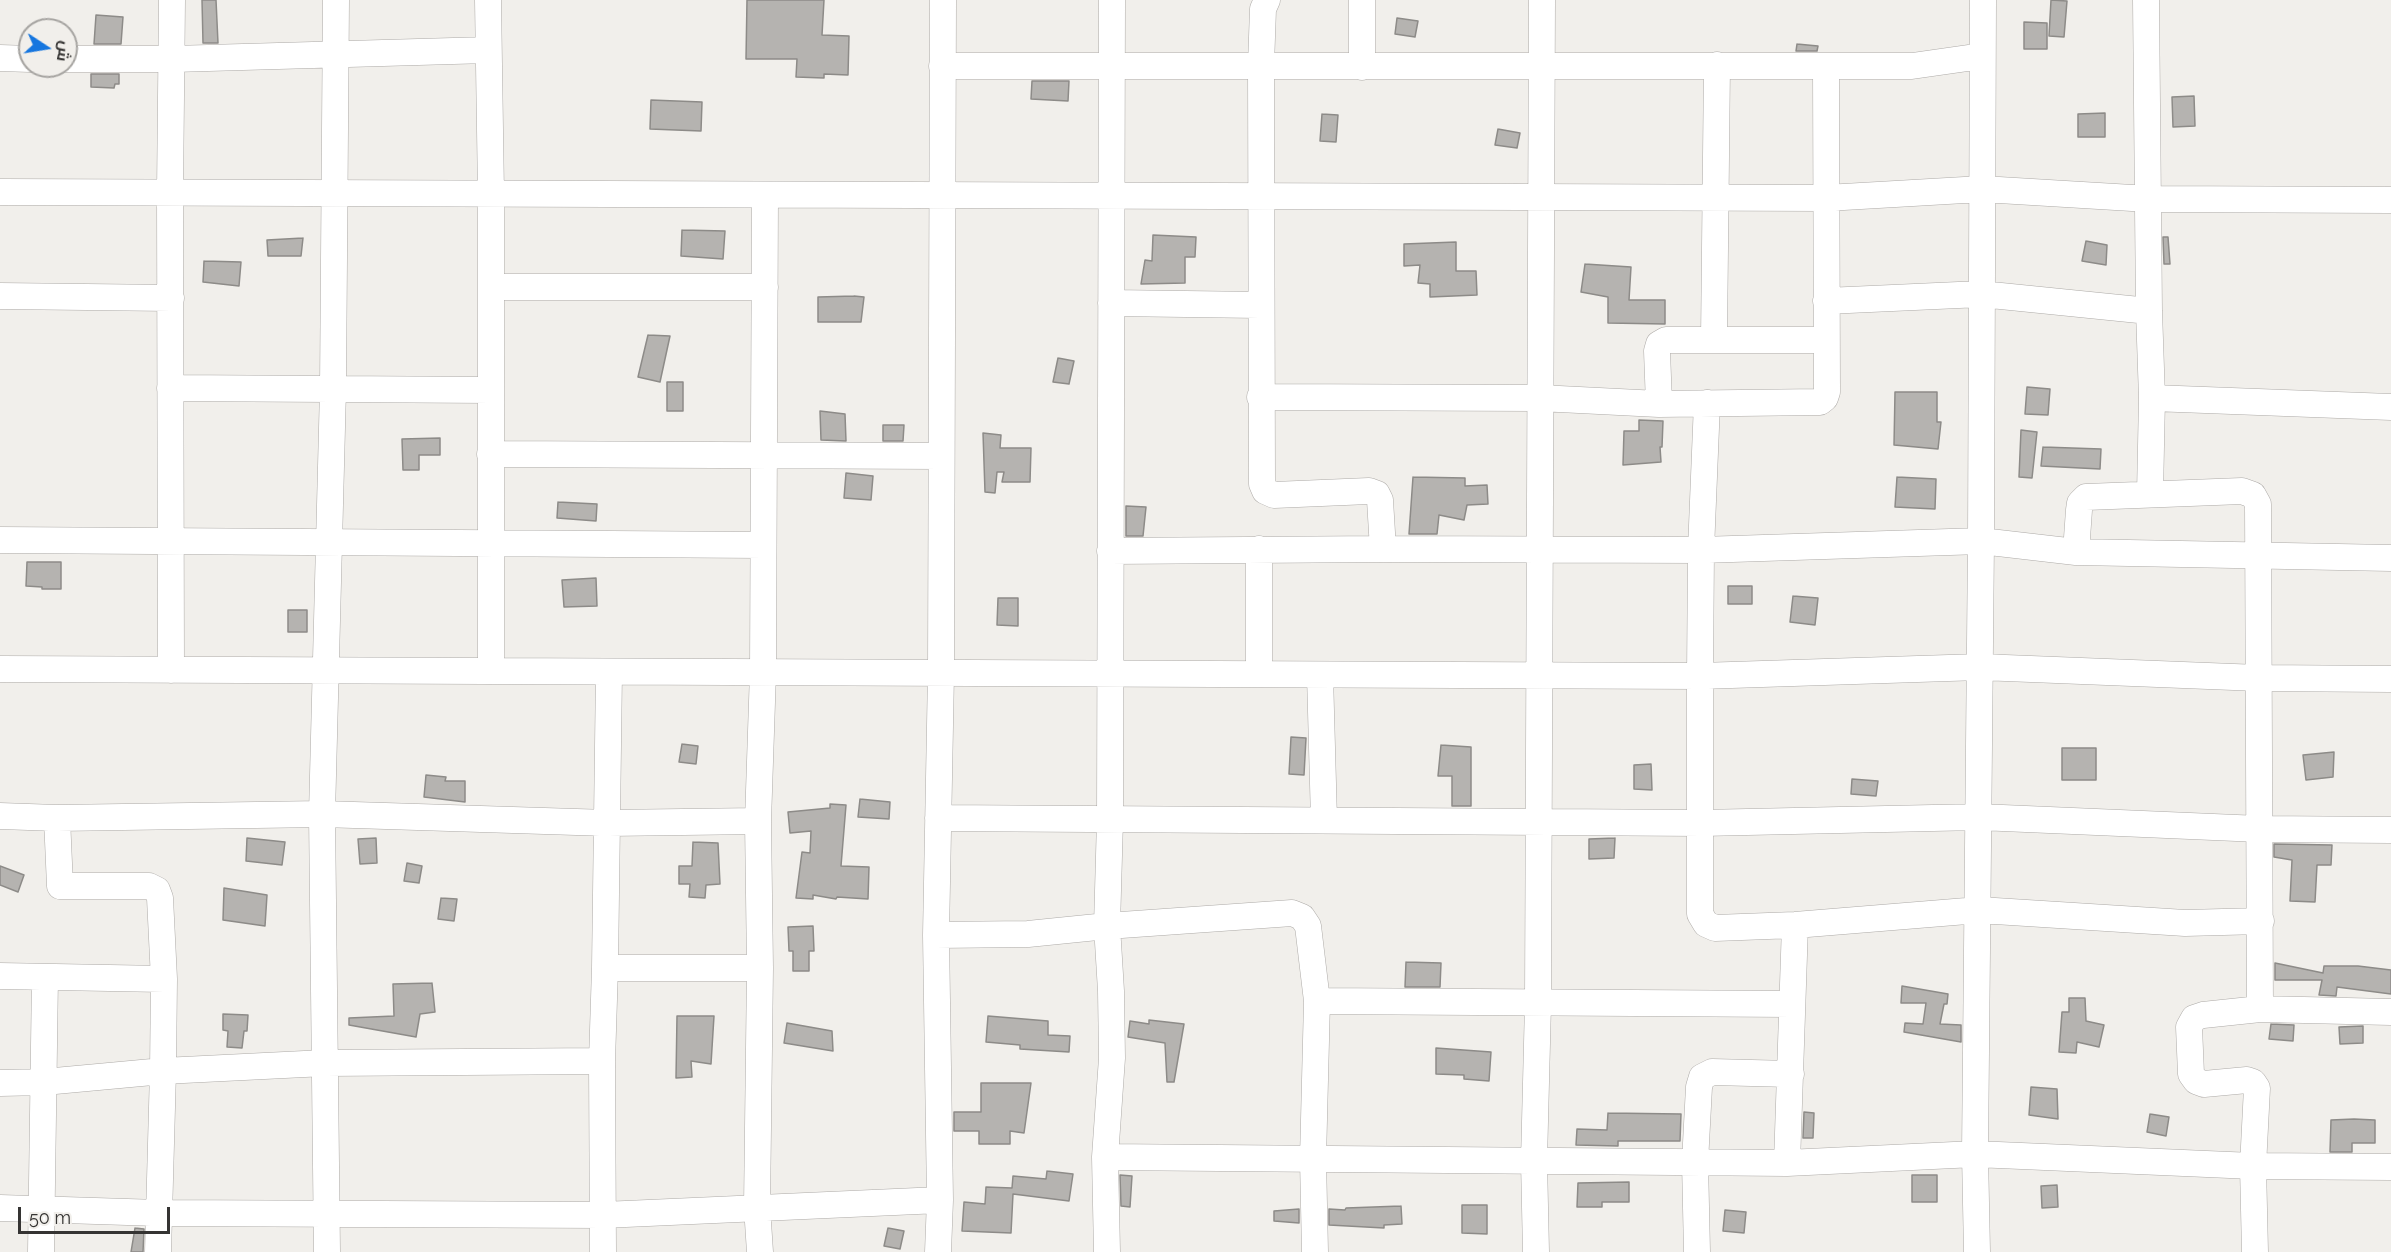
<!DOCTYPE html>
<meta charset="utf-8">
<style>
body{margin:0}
#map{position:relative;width:2391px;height:1252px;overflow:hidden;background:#f1efeb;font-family:Raleway,Cairo,sans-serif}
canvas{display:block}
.north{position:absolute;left:18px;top:18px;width:60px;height:60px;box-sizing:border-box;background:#f1efeb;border:2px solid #a6a4a1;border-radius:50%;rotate:102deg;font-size:16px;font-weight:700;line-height:24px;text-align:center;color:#353433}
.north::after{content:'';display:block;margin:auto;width:21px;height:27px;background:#1676df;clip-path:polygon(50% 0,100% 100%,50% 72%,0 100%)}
.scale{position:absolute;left:18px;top:1207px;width:152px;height:27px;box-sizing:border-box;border:3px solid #353433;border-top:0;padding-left:8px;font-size:18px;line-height:21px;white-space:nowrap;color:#353433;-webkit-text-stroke:4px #f1efeb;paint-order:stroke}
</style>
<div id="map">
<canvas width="2391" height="1252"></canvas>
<div class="north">ش</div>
<div class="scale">50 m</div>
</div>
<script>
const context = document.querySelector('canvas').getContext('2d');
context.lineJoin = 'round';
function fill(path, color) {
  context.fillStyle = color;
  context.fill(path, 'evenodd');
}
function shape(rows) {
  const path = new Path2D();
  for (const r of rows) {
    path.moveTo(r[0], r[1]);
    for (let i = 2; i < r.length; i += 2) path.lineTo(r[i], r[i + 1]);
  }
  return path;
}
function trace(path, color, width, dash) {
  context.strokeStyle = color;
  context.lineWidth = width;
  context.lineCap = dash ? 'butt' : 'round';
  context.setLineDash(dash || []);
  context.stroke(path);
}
const building = shape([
 [202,0,216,0,218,43,203,43,202,0],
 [747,0,824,0,822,35,849,36,848,75,824,74,824,78,796,77,797,59,746,59,747,0],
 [2051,0,2067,1,2064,37,2049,36,2051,0],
 [96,15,123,17,121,44,94,44,96,15],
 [1397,18,1418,21,1415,37,1395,34,1397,18],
 [2024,22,2047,23,2047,49,2024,49,2024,22],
 [1797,44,1818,46,1817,51,1796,51,1797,44],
 [91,74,119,74,119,84,115,84,114,88,91,87,91,74],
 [1032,81,1069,81,1068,101,1031,99,1032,81],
 [2194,96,2195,126,2173,127,2172,97,2194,96],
 [651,100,702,102,701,131,650,129,651,100],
 [2105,113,2105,137,2078,137,2078,114,2105,113],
 [1322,114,1338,115,1336,142,1320,141,1322,114],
 [1498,129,1520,133,1517,148,1495,145,1498,129],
 [682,230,725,231,723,259,681,256,682,230],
 [1153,235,1196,237,1195,257,1185,257,1185,283,1141,284,1145,260,1152,261,1153,235],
 [2163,237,2168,237,2170,264,2164,264,2163,237],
 [303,238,301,256,268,256,267,240,303,238],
 [2086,241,2107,245,2106,265,2082,261,2086,241],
 [1456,242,1456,271,1476,271,1477,295,1430,297,1430,284,1418,283,1420,265,1404,266,1404,244,1456,242],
 [204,261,241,262,239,286,203,282,204,261],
 [1585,264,1631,267,1629,300,1665,300,1665,324,1608,323,1608,297,1581,292,1585,264],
 [854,296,864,297,861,322,818,322,818,297,854,296],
 [648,335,670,336,660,382,638,377,648,335],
 [1058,358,1074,361,1069,384,1053,382,1058,358],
 [667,382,683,382,683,411,667,411,667,382],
 [2027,387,2050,389,2048,415,2025,414,2027,387],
 [1895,392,1937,392,1937,422,1941,422,1938,449,1894,445,1895,392],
 [820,411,845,414,846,441,821,440,820,411],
 [1639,420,1663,421,1662,447,1660,447,1661,462,1623,465,1624,431,1639,431,1639,420],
 [883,425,904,425,903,441,883,441,883,425],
 [2021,430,2037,432,2032,478,2019,477,2021,430],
 [983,433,1001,435,1000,448,1031,448,1030,482,1002,482,1004,472,997,472,995,493,985,492,983,433],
 [440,438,440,455,419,455,419,470,403,470,402,439,440,438],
 [2043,447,2101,449,2100,469,2041,466,2043,447],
 [846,473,873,476,871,500,844,498,846,473],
 [1413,477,1465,478,1465,486,1487,485,1488,504,1467,505,1464,520,1439,515,1437,534,1409,534,1413,477],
 [1897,477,1936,479,1935,509,1895,507,1897,477],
 [558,502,597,504,596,521,557,518,558,502],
 [1126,506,1146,507,1143,536,1126,536,1126,506],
 [27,562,61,562,61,589,42,589,42,587,26,586,27,562],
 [596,578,597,606,564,607,562,580,596,578],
 [1728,586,1752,586,1752,604,1728,604,1728,586],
 [1793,596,1818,598,1815,625,1790,622,1793,596],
 [998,598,1018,598,1018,626,997,625,998,598],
 [288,610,307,610,307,632,288,632,288,610],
 [1291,737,1306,738,1304,775,1289,774,1291,737],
 [682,744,698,746,696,764,679,762,682,744],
 [1441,745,1471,747,1471,806,1452,806,1452,776,1438,776,1441,745],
 [2062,748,2096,748,2096,780,2062,780,2062,748],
 [2334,752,2333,777,2306,780,2303,755,2334,752],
 [1651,764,1652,790,1634,789,1634,765,1651,764],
 [426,775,446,777,445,781,465,781,465,802,424,797,426,775],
 [1852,779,1878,781,1876,796,1851,794,1852,779],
 [860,799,890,802,889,819,858,817,860,799],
 [830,804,846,805,841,866,869,867,868,899,837,897,836,899,813,895,813,899,796,898,802,852,810,853,811,831,790,833,788,812,830,808,830,804],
 [247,838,285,842,282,865,246,861,247,838],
 [376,838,377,863,360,864,358,839,376,838],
 [1615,838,1614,858,1589,859,1589,839,1615,838],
 [693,842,718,843,720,884,706,885,705,898,689,897,690,884,679,884,679,866,692,866,693,842],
 [2274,844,2332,845,2331,865,2317,865,2315,902,2290,901,2292,860,2274,857,2274,844],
 [407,863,422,866,419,883,404,881,407,863],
 [0,866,24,875,18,892,0,885,0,866],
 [224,888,267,895,265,926,223,920,224,888],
 [441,898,457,899,454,921,438,919,441,898],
 [813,926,814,951,809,951,809,971,793,971,793,951,789,951,788,927,813,926],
 [1406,962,1441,963,1440,987,1405,987,1406,962],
 [2275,963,2323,973,2324,966,2358,966,2391,970,2391,994,2337,987,2336,996,2319,995,2322,980,2275,980,2275,963],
 [432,983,435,1012,420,1014,416,1037,349,1025,349,1018,394,1016,393,984,432,983],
 [1902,986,1948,994,1947,1004,1944,1004,1940,1024,1961,1025,1961,1042,1904,1032,1905,1023,1923,1024,1926,1003,1901,1003,1902,986],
 [2069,998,2085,998,2086,1021,2104,1025,2099,1047,2077,1042,2076,1053,2059,1052,2062,1012,2069,1012,2069,998],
 [223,1014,248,1015,247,1031,244,1031,242,1048,227,1047,228,1031,223,1030,223,1014],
 [677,1016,714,1016,711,1064,691,1061,692,1077,676,1078,677,1016],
 [988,1016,1048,1021,1048,1035,1070,1036,1069,1052,1020,1049,1020,1045,986,1042,988,1016],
 [1149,1020,1184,1024,1174,1082,1167,1082,1165,1043,1128,1037,1130,1021,1149,1024,1149,1020],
 [787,1023,832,1031,833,1051,784,1043,787,1023],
 [2271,1024,2294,1025,2293,1041,2269,1039,2271,1024],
 [2363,1026,2363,1043,2340,1044,2339,1027,2363,1026],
 [1436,1048,1491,1052,1489,1081,1464,1079,1464,1075,1436,1074,1436,1048],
 [981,1083,1031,1083,1024,1133,1010,1131,1010,1144,979,1144,979,1131,954,1131,954,1112,981,1112,981,1083],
 [2031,1087,2057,1089,2058,1119,2029,1115,2031,1087],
 [1804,1112,1814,1113,1813,1138,1803,1138,1804,1112],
 [1608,1113,1681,1114,1680,1141,1618,1141,1618,1146,1576,1145,1577,1129,1607,1130,1608,1113],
 [2150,1114,2169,1117,2166,1136,2147,1132,2150,1114],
 [2354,1119,2375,1120,2375,1143,2352,1143,2352,1152,2330,1152,2331,1120,2354,1119],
 [1047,1171,1073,1174,1069,1201,1013,1194,1011,1233,962,1231,964,1202,985,1204,986,1187,1012,1188,1013,1176,1046,1179,1047,1171],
 [1120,1175,1132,1176,1130,1207,1121,1206,1120,1175],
 [1912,1175,1937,1175,1937,1202,1912,1202,1912,1175],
 [1629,1182,1629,1202,1602,1202,1602,1207,1577,1207,1578,1183,1629,1182],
 [2057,1185,2058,1207,2042,1208,2041,1186,2057,1185],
 [1462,1205,1487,1205,1487,1234,1462,1233,1462,1205],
 [1401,1206,1402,1224,1384,1225,1384,1228,1329,1225,1329,1209,1345,1210,1346,1208,1401,1206],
 [1299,1209,1299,1223,1274,1221,1274,1211,1299,1209],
 [1725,1210,1746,1212,1744,1233,1723,1231,1725,1210],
 [135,1228,144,1229,143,1252,131,1252,135,1228],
 [888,1228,904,1231,900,1249,884,1246,888,1228]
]);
fill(building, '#b5b3b0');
trace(building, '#8d8b88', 1.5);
const minor = shape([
 [488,0,491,194,491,671],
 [1267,0,1263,9,1261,65,1262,484,1265,491,1274,495,1369,491,1377,494,1380,500,1383,549],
 [1362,0,1362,67],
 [2146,0,2149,311,2152,398,2150,494],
 [0,58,30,59],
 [66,59,173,59,488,50],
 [942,66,1912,66,1982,56],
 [0,192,1826,198,1982,189,2149,199,2391,200],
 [491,287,765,287],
 [0,296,171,298],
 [1826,301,1981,294,2149,311],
 [1111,303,1260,305],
 [1714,339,1717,65],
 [170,388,491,390],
 [1260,397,1539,398,1659,404,1820,402,1825,398,1827,392,1826,67],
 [2152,398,2391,407],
 [1707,403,1701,550,1700,676,1700,914,1706,924,1715,928,1795,925,1979,910,2185,923,2261,921],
 [1659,404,1657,351,1659,344,1666,340,1825,340],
 [490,454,941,456],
 [0,540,763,545],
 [1259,549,1259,674],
 [1110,551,1383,549,1701,550,1981,541,2076,552,2391,558],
 [2076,552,2079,510,2080,503,2086,497,2242,491,2253,495,2258,504,2260,1009],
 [0,669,1700,676,1980,667,2259,678,2391,679],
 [171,670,170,193,172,0],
 [1320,675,1324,820],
 [0,816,57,818,322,814,608,823,758,821],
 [57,818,60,886,149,886,157,890,160,898,164,979,163,1071,158,1252],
 [938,818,1701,823,1979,817,2260,829,2391,830],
 [936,935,1028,934,1107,926,1292,913,1302,917,1308,926,1317,1001,1313,1159,1315,1252],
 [605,968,760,968],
 [0,976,164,979],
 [1317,1001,1792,1004],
 [0,1083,44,1082,163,1071,325,1063,602,1061],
 [1105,1157,1787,1163,1975,1154,2253,1166,2391,1167],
 [1787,1163,1795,925],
 [0,1208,159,1213,603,1215,940,1200],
 [41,1252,45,977],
 [327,1252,322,814,333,389,336,0],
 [603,1252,602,1061,605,968,609,672],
 [760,1252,757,1207,760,968,758,821,763,672,765,195],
 [938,1252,940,1200,936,935,941,673,943,0],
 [1107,1252,1105,1157,1112,1058,1111,991,1107,926,1110,820,1112,0],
 [1536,1252,1534,1161,1538,1004,1542,0],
 [1697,1252,1695,1162,1699,1087,1702,1077,1712,1072,1791,1074],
 [1977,1252,1975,1154,1981,541,1983,0],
 [2255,1252,2253,1166,2257,1088,2253,1082,2247,1080,2204,1084,2196,1081,2191,1074,2189,1027,2194,1018,2203,1015,2260,1009,2391,1012]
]);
trace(minor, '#adaaa7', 27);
trace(minor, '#fff', 26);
</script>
